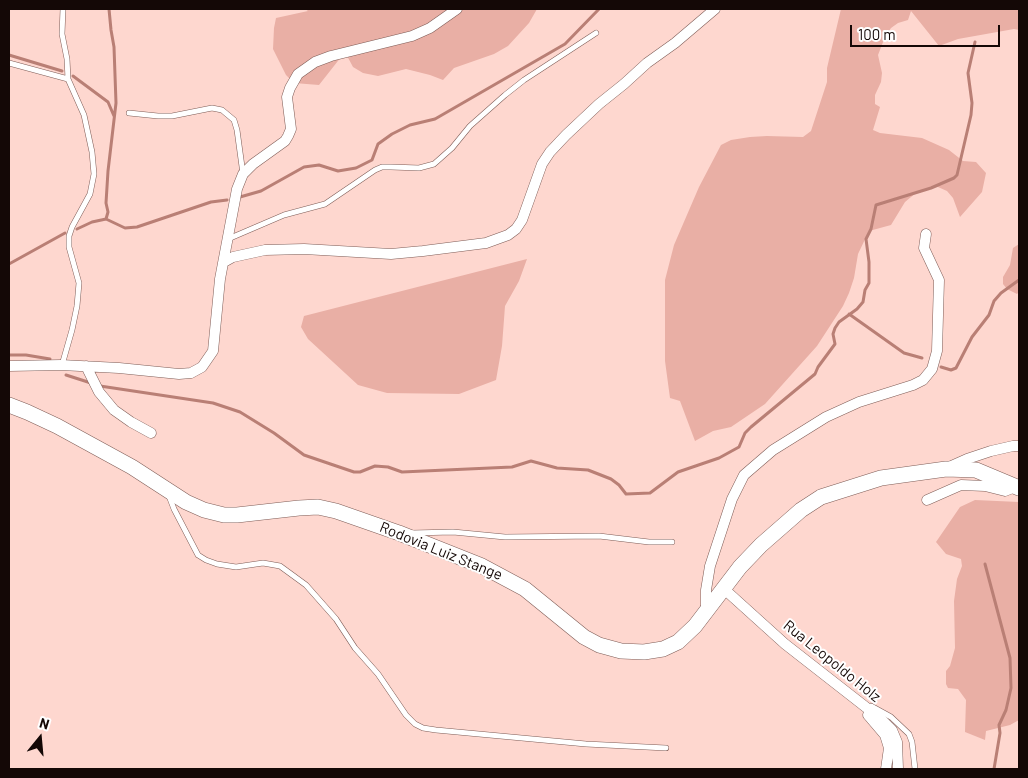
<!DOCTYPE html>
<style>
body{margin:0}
#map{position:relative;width:1028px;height:778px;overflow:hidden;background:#fed7cf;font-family:Barlow,sans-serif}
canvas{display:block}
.frame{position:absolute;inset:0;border:10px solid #140806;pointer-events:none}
.north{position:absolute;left:15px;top:713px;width:50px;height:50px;-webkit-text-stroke:4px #fff;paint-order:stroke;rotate:17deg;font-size:14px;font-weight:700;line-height:20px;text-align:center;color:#140806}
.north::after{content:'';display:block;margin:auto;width:18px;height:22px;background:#140806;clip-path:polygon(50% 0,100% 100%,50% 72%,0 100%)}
.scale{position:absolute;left:850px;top:25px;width:150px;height:22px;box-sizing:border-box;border:2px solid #140806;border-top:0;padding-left:6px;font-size:15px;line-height:18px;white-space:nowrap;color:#140806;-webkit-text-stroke:4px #fff;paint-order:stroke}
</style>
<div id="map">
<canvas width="1028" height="778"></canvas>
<div class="frame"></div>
<div class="north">N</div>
<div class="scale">100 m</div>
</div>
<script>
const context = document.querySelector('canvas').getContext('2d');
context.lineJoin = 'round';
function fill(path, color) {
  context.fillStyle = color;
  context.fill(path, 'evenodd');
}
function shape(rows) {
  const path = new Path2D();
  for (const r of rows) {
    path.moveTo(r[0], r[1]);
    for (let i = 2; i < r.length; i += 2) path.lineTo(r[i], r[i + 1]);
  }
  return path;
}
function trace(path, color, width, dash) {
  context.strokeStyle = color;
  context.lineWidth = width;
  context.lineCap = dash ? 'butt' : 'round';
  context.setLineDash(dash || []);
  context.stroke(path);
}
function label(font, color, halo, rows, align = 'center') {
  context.font = font + ' Barlow,sans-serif';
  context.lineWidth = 4;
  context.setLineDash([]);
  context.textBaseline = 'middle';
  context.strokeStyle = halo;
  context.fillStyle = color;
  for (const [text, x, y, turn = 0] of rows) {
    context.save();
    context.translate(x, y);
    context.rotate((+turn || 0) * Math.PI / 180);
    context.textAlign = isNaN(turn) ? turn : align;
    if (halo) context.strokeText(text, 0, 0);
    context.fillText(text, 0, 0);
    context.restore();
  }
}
fill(shape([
 [305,9,537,9,529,23,508,46,494,54,454,68,443,80,430,75,406,69,378,76,363,73,353,67,345,52,319,85,294,83,286,75,273,49,274,28,276,18,308,11],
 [841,9,1019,9,1019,30,1014,29,958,39,939,46,911,11,908,20,898,23,891,28,885,37,878,55,882,73,881,82,875,95,875,104,880,107,873,130,880,133,922,138,949,150,963,161,976,162,986,173,982,192,960,217,953,198,947,191,938,187,929,188,917,192,905,202,891,225,869,231,858,254,854,278,849,293,843,306,817,346,765,404,731,427,713,431,695,441,680,401,670,398,665,361,665,280,674,245,699,187,721,145,731,140,750,137,767,136,803,137,811,131,827,82,827,68],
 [1019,244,1019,292,1017,294,1007,289,1003,284,1003,277,1010,265,1013,248],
 [527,259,519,281,505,306,502,346,496,380,459,394,387,393,358,385,308,339,301,327,304,316],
 [975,500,1019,502,1019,720,1010,725,986,731,985,740,965,732,966,700,958,689,948,688,946,684,946,671,950,666,955,648,954,601,957,579,962,566,961,559,946,554,936,542,960,507]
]), '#e9afa5');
trace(shape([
 [9,55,62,71],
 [73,76,108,102,114,116],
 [240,197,261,191,304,167,319,165,338,171,356,168,372,160,378,144,392,134,410,125,435,119,565,44,599,9],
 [106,219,108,212,106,203,108,171,116,103,114,47,111,30,109,9],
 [77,229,92,222,106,219,125,228,137,227,211,202,227,200],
 [9,264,65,233],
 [849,314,904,353,922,358],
 [9,355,26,355,50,359],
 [941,367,951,370,956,368,972,337,989,315,994,301,1001,293,1019,280],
 [66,375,91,383],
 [100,386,213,403,240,412,274,433,304,455,354,472,360,472,375,466,388,467,402,472,512,467,531,461,557,468,588,470,611,479,619,485,626,494,650,493,678,472,719,458,739,447,745,433,751,427,815,374,818,367,835,344,833,334,835,328,839,322,857,309,863,302,865,290,869,283,869,262,866,239,871,229,876,205,931,188,954,178,957,175,971,115,972,103,968,73,975,42],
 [985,564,1010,658,1011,688,1006,710,999,725,1000,733,994,769]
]), '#b97f75', 3);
const lane = shape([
 [9,63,68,79],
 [129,113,158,116,172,116,212,108,222,110,234,120,237,130,243,174],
 [228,239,284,215,325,204,375,170,382,167,391,167,419,168,434,164,452,148,470,126,505,95,524,80,596,33],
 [62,365,72,330,77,306,79,283,69,247,69,236,72,227,90,194,94,174,92,152,84,115,68,79,67,59,62,34,63,9],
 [169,496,174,509,198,555,206,560,217,564,236,567,263,563,280,566,306,585,336,619,355,648,378,674,406,715,415,724,423,728,436,730,586,744,666,748],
 [412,533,453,532,505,537,599,536,649,542,672,542],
 [871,706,891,717,909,734,912,742,915,769]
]);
const street = shape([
 [224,262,233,257,265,250,304,249,391,254,423,251,486,243,508,235,516,229,522,220,542,164,550,152,566,135,599,104,624,84,647,63,675,43,715,9],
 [9,366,61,365,119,368,179,374,191,373,202,367,213,351,220,279,237,189,243,174,253,164,285,141,288,136,291,129,287,97,290,88,298,74,315,62,331,56,412,36,430,28,457,9],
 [86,366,99,392,114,410,131,422,151,433],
 [949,467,967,459,991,451,1013,446,1019,446],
 [927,500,961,485,985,486,1005,491,1010,489,1012,485],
 [723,588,785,644,881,719,892,730,897,742,898,769],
 [706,611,706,590,710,566,732,499,744,475,773,450,826,417,859,402,913,385,923,380,932,369,937,351,939,280,924,248,926,234],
 [868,715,885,735,889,748,886,769]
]);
const secondary = shape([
 [9,405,27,412,57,426,132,467,186,502,204,510,224,515,237,515,299,508,318,507,336,511,399,533,482,566,525,589,584,637,599,645,621,651,644,652,663,649,678,642,695,626,740,567,761,545,801,510,821,497,881,478,946,469,976,470,1019,488]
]);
trace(lane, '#7f5d57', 6);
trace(street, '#7f5d57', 11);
trace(secondary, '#7f5d57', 16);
trace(lane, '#fff', 5);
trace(street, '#fff', 10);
trace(secondary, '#fff', 15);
label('15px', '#140806', '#fff', [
 ["Rodovia Luiz Stange",441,551,22],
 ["Rua Leopoldo Holz",832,661,39]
]);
</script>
